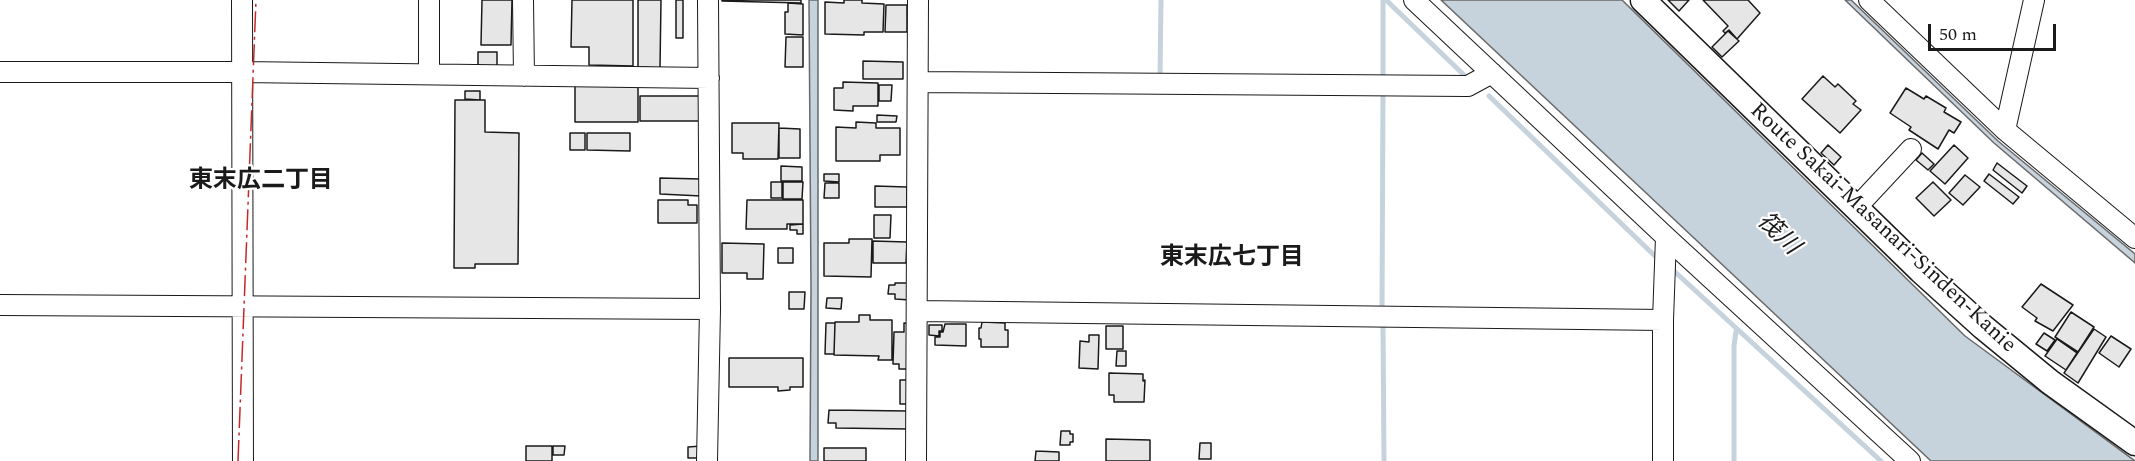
<!DOCTYPE html>
<meta charset="utf-8">
<style>
body{margin:0}
#map{position:relative;width:2135px;height:461px;overflow:hidden;background:#fff;font-family:Spectral,serif}
canvas{display:block}
.scale{position:absolute;left:1928px;top:24px;width:128px;height:27px;box-sizing:border-box;border:3px solid #1a1a1a;border-top:0;padding-left:8px;font-size:18px;line-height:21px;white-space:nowrap;color:#1a1a1a;-webkit-text-stroke:4px #fff;paint-order:stroke}
</style>
<div id="map">
<canvas width="2135" height="461"></canvas>
<div class="scale">50 m</div>
</div>
<script>
const context = document.querySelector('canvas').getContext('2d');
context.lineJoin = 'round';
function fill(path, color) {
  context.fillStyle = color;
  context.fill(path, 'evenodd');
}
function shape(rows) {
  const path = new Path2D();
  for (const r of rows) {
    path.moveTo(r[0], r[1]);
    for (let i = 2; i < r.length; i += 2) path.lineTo(r[i], r[i + 1]);
  }
  return path;
}
function trace(path, color, width, dash) {
  context.strokeStyle = color;
  context.lineWidth = width;
  context.lineCap = dash ? 'butt' : 'round';
  context.setLineDash(dash || []);
  context.stroke(path);
}
function label(font, color, halo, rows, align = 'center') {
  context.font = font + ' Spectral,"Noto Sans JP",serif';
  context.lineWidth = 4.5;
  context.setLineDash([]);
  context.textBaseline = 'middle';
  context.strokeStyle = halo;
  context.fillStyle = color;
  for (const [text, x, y, turn = 0] of rows) {
    context.save();
    context.translate(x, y);
    context.rotate((+turn || 0) * Math.PI / 180);
    context.textAlign = isNaN(turn) ? turn : align;
    if (halo) context.strokeText(text, 0, 0);
    context.fillText(text, 0, 0);
    context.restore();
  }
}
const water = shape([
 [809,0,818,0,818,461,810,461,811,289,809,0],
 [1441,0,1622,0,1965,336,2135,461,1931,461,1441,0],
 [1845,0,1851,0,1998,141,2135,254,2135,263,1994,143,1845,0]
]);
fill(water, '#c6d2dc');
trace(water, '#6a6a6a', 1.5);
trace(shape([
 [1383,0,1383,76],
 [1386,0,1465,76],
 [1160,76,1161,0],
 [1489,96,1657,258],
 [1674,271,1881,461],
 [1382,311,1383,91],
 [1383,324,1384,461],
 [1734,461,1734,346,1736,331]
]), '#c6d2dc', 5);
const building = shape([
 [482,0,512,0,511,45,481,45,482,0],
 [572,0,633,0,633,66,589,65,589,47,571,47,572,0],
 [638,0,661,0,660,68,638,67,638,0],
 [676,0,683,0,683,38,676,38,676,0],
 [722,0,801,0,801,3,722,1,722,0],
 [844,0,862,0,862,3,884,4,883,32,864,32,864,35,825,34,825,2,844,3,844,0],
 [1668,0,1689,0,1679,11,1668,0],
 [1703,0,1748,0,1760,13,1737,39,1729,30,1725,33,1723,31,1728,26,1703,0],
 [788,3,803,4,803,35,785,34,785,12,788,12,788,3],
 [886,5,907,5,907,32,885,32,886,5],
 [1728,31,1739,41,1722,57,1712,47,1728,31],
 [786,37,803,37,803,67,785,67,786,37],
 [478,52,497,52,497,68,478,68,478,52],
 [863,61,903,62,903,79,863,79,863,61],
 [1823,76,1835,87,1838,84,1856,101,1853,104,1861,110,1840,133,1802,99,1823,76],
 [843,82,878,83,878,106,853,106,853,111,834,110,834,88,843,88,843,82],
 [879,85,892,85,891,101,879,101,879,85],
 [575,86,638,86,638,122,575,122,575,86],
 [1906,88,1924,99,1926,96,1946,108,1944,112,1961,122,1954,133,1949,130,1938,149,1909,130,1911,127,1890,113,1906,88],
 [465,91,480,91,480,100,465,99,465,91],
 [640,96,701,96,700,121,640,121,640,96],
 [455,100,485,100,485,132,519,133,518,264,475,264,475,268,454,268,455,100],
 [877,115,897,116,896,122,877,122,877,115],
 [856,122,876,123,876,128,900,128,900,155,880,155,880,161,836,161,836,127,856,128,856,122],
 [732,123,779,123,778,159,743,159,743,153,732,153,732,123],
 [779,128,800,129,800,158,779,158,779,128],
 [570,133,585,133,585,150,570,150,570,133],
 [587,133,630,133,630,151,587,150,587,133],
 [1828,145,1841,157,1834,165,1821,153,1828,145],
 [1954,145,1968,158,1945,184,1930,171,1954,145],
 [1922,153,1934,164,1928,170,1916,160,1922,153],
 [1997,163,2027,186,2022,193,1993,170,1997,163],
 [781,166,802,167,802,181,781,181,781,166],
 [824,174,839,174,839,182,824,181,824,174],
 [1989,174,2019,197,2013,204,1984,181,1989,174],
 [1965,175,1980,187,1963,205,1949,193,1965,175],
 [660,178,701,179,701,196,660,194,660,178],
 [771,182,782,182,782,198,771,198,771,182],
 [783,182,803,182,802,199,783,199,783,182],
 [1933,182,1951,200,1934,216,1916,198,1933,182],
 [825,183,839,183,839,198,824,198,825,183],
 [875,186,907,187,907,207,875,207,875,186],
 [658,200,688,200,688,205,697,205,697,223,658,223,658,200],
 [747,200,803,200,803,224,787,224,787,229,746,229,747,200],
 [874,215,891,215,890,238,874,238,874,215],
 [803,224,803,234,797,234,797,230,790,230,790,225,803,224],
 [849,239,872,239,871,277,824,276,824,243,849,243,849,239],
 [873,241,907,242,906,263,873,263,873,241],
 [722,243,764,244,763,279,747,279,747,273,722,273,722,243],
 [778,248,793,248,793,263,778,263,778,248],
 [895,283,910,283,910,300,895,299,895,294,888,294,889,285,895,285,895,283],
 [2041,284,2073,305,2053,331,2035,321,2037,318,2022,307,2041,284],
 [789,292,805,292,804,309,789,309,789,292],
 [827,298,842,298,841,309,826,308,827,298],
 [2071,312,2094,327,2078,352,2055,337,2071,312],
 [859,315,870,315,870,320,892,320,892,360,878,360,879,356,834,355,835,322,859,322,859,315],
 [982,322,1005,323,1005,330,1008,330,1008,347,981,347,981,339,979,339,979,328,981,328,982,322],
 [826,323,835,323,834,354,825,354,826,323],
 [904,323,912,324,911,369,899,369,899,364,893,364,894,332,904,332,904,323],
 [945,324,966,324,966,346,935,345,935,337,940,337,940,332,943,332,945,324],
 [929,325,942,325,942,331,939,331,939,336,929,335,929,325],
 [1106,326,1123,326,1123,349,1106,349,1106,326],
 [2094,329,2106,337,2078,383,2064,373,2094,329],
 [2044,333,2055,340,2047,351,2036,344,2044,333],
 [1089,335,1099,335,1098,369,1079,368,1080,341,1089,342,1089,335],
 [2111,336,2131,349,2119,367,2099,353,2111,336],
 [2057,339,2077,353,2066,370,2045,356,2057,339],
 [1117,351,1126,351,1126,366,1116,366,1117,351],
 [729,358,803,358,803,387,790,387,790,390,778,391,778,387,729,387,729,358],
 [1109,373,1143,374,1143,381,1145,380,1144,402,1114,402,1114,395,1109,395,1109,373],
 [900,380,911,380,910,404,900,404,900,380],
 [829,410,908,411,908,429,836,428,836,423,828,423,829,410],
 [1061,431,1070,431,1070,434,1073,434,1073,442,1070,442,1070,445,1060,445,1061,431],
 [1106,439,1150,440,1150,461,1106,461,1106,439],
 [1200,443,1211,443,1211,459,1199,459,1200,443],
 [526,446,552,446,552,461,526,461,526,446],
 [553,446,565,446,564,455,553,455,553,446],
 [701,446,701,458,688,458,688,447,701,446],
 [824,448,866,448,866,461,824,461,824,448],
 [1036,451,1059,452,1059,461,1035,461,1036,451]
]);
fill(building, '#e6e6e6');
trace(building, '#1a1a1a', 1.5);
const minor = shape([
 [242,0,243,461],
 [523,0,524,76],
 [1414,0,1666,237,1910,461],
 [1869,0,2005,130,2135,238],
 [0,72,242,72,709,78],
 [429,74,429,0],
 [919,82,1468,86,1492,73],
 [2005,130,2034,0],
 [1856,208,1911,149],
 [0,305,710,309],
 [918,311,1663,320],
 [707,461,710,309,708,0],
 [916,461,918,0],
 [1663,461,1663,320,1666,237]
]);
const major = shape([
 [1643,0,1921,271,1983,327,2050,382,2135,443]
]);
trace(minor, '#1a1a1a', 22);
trace(major, '#1a1a1a', 27);
trace(minor, '#fff', 20);
trace(major, '#fff', 24);
trace(shape([
 [238,461,256,0]
]), '#c62828', 1.5, [21, 4.5, 3, 4.5]);
label('22px', '#1a1a1a', '#fff', [
 ["Route Sakai-Masanari-Sinden-Kanie",1882,229,43]
]);
label('bold 24px', '#1a1a1a', '#fff', [
 ["東末広二丁目",261,182],
 ["東末広七丁目",1232,259]
]);
label('italic 24px', '#1a1a1a', '#fff', [
 ["筏川",1777,235,44]
]);
</script>
